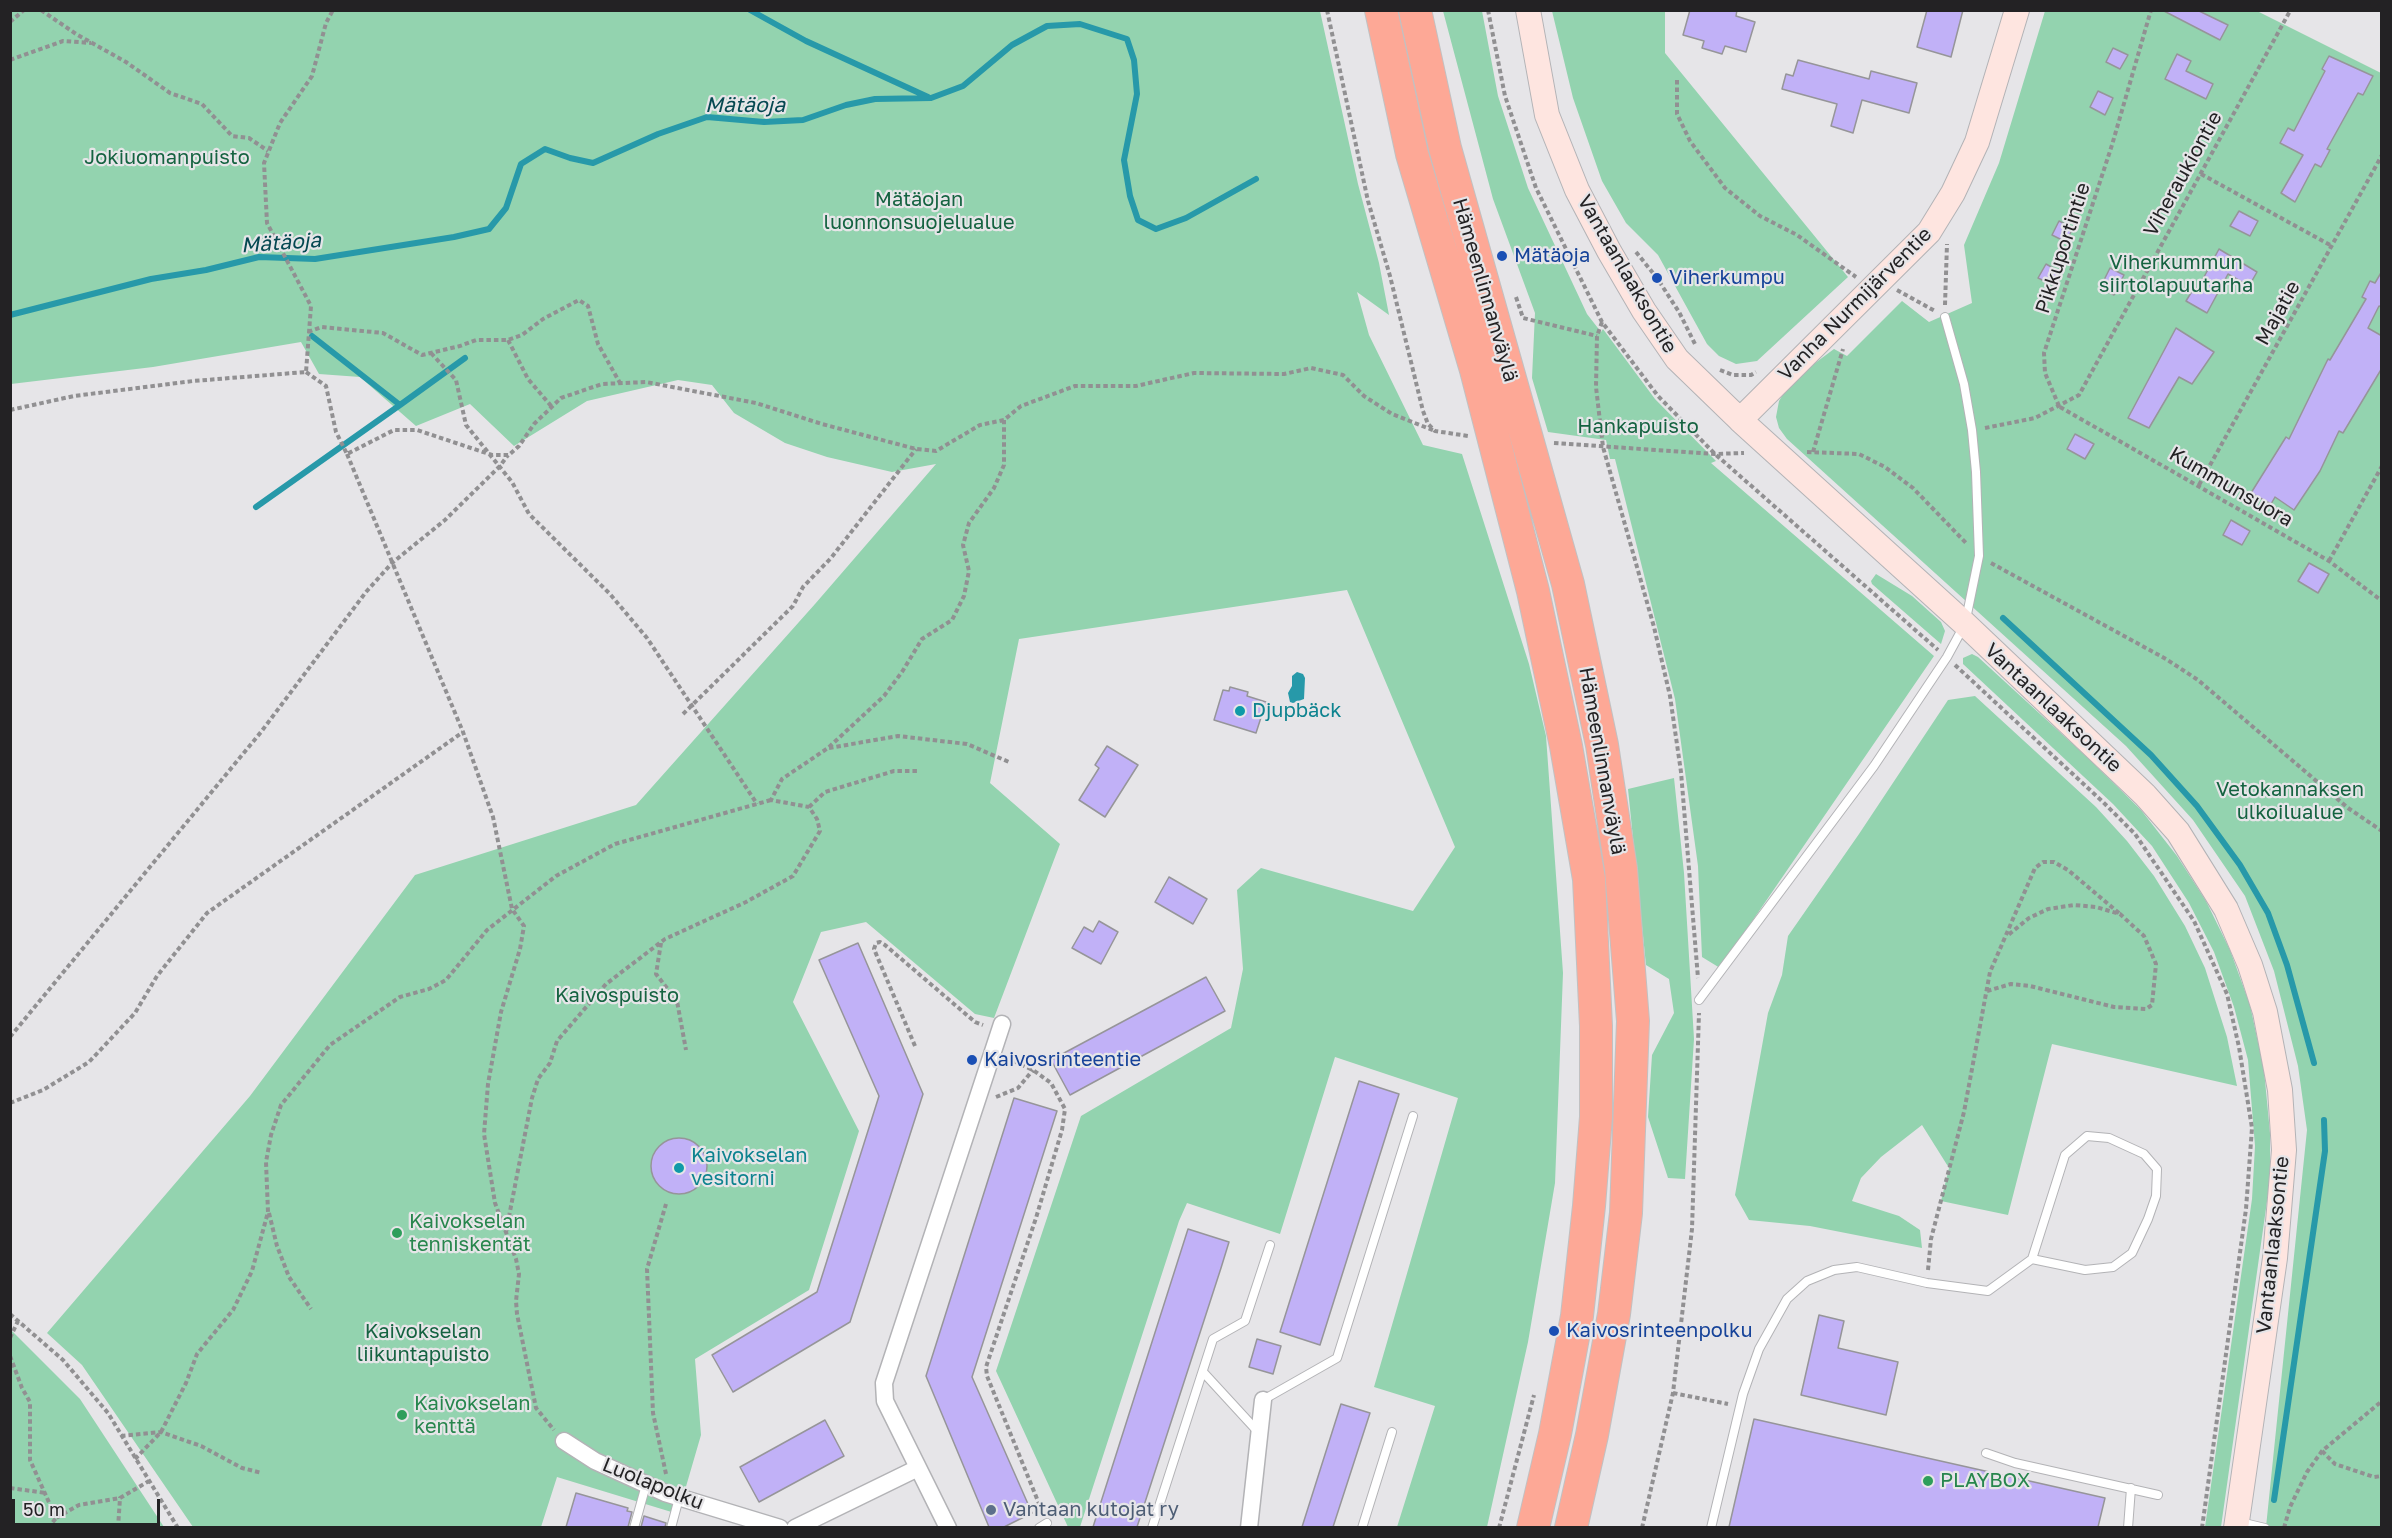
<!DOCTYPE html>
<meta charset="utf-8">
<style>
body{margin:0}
#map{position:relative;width:2392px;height:1538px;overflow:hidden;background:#e6e5e8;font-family:"Golos Text",sans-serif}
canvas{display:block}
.frame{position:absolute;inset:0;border:12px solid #232224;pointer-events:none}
.scale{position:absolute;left:12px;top:1499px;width:148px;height:27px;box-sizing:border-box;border:3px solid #232224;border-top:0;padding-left:8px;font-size:18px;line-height:21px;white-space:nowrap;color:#232224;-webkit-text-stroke:4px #e6e5e8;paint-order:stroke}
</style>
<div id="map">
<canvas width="2392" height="1538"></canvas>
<div class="frame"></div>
<div class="scale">50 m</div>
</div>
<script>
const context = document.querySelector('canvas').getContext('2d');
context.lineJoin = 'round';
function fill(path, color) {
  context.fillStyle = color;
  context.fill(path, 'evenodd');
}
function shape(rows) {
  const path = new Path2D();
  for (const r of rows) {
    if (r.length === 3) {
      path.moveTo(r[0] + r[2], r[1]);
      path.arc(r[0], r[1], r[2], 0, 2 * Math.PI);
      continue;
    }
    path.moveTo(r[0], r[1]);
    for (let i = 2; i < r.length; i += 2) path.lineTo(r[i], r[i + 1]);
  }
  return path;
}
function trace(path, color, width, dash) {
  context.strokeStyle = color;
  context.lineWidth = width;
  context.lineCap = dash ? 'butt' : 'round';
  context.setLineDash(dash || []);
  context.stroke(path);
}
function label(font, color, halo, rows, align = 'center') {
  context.font = font + ' "Golos Text",sans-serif';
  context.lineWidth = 4.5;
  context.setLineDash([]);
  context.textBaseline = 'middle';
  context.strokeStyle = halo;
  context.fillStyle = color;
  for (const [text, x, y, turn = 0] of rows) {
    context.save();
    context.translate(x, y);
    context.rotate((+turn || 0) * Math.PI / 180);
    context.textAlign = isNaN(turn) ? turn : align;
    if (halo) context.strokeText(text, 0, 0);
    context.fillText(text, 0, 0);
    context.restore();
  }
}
fill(shape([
 [10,11,1320,11,1358,184,1379,263,1389,315,1357,292,1369,335,1423,445,1462,454,1529,664,1546,736,1563,973,1555,1183,1528,1342,1487,1527,1397,1527,1435,1406,1374,1387,1458,1098,1335,1057,1280,1234,1187,1203,1179,1221,1080,1527,1068,1527,996,1371,1081,1116,1231,1028,1243,969,1237,890,1261,868,1413,911,1455,847,1347,590,1019,639,990,783,1060,844,994,1018,975,1014,866,922,821,932,793,1002,859,1131,809,1290,695,1359,701,1435,678,1514,557,1477,541,1527,193,1527,82,1365,47,1333,250,1096,415,875,636,805,815,604,936,464,892,472,827,457,785,443,734,413,712,385,678,380,587,401,514,446,470,404,416,426,360,377,319,374,301,342,153,367,11,384],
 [1443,11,1482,11,1498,96,1528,188,1587,314,1601,332,1603,329,1655,399,1716,461,1711,463,1934,656,1720,968,1702,957,1698,866,1675,699,1615,459,1610,459,1606,440,1548,432,1532,378,1535,313,1493,199],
 [1552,11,1665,11,1665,53,1848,277,1757,361,1736,364,1719,356,1707,344,1658,255,1626,223,1602,181,1573,98],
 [2045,11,2257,11,2381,73,2381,1527,2266,1527,2307,1130,2298,1066,2274,971,2245,896,2193,820,2126,746,1787,439,1779,428,1776,417,1779,401,1791,381,1834,349,1847,356,1902,301,1929,322,1972,303,1964,245,1999,163],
 [1876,574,1912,596,1941,622,1945,631,1941,644,1872,584,1871,581],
 [1972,654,1978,657,2088,758,2141,810,2177,856,2206,901,2230,950,2250,1005,2264,1070,2270,1133,2270,1180,2221,1527,2205,1527,2252,1199,2255,1146,2248,1060,2234,1007,2214,952,2189,903,2152,846,2113,804,1963,664,1963,658],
 [1975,696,2096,807,2127,841,2154,876,2185,926,2205,968,2227,1037,2237,1086,2052,1044,2008,1215,1941,1201,1949,1168,1922,1125,1881,1157,1861,1178,1852,1201,1899,1216,1920,1230,1922,1248,1810,1226,1749,1220,1735,1195,1768,1013,1782,975,1788,936,1859,834,1948,700],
 [1674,778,1684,873,1694,1039,1685,1179,1668,1178,1648,1117,1652,1055,1674,1013,1669,979,1646,965,1628,789],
 [11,1330,80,1399,164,1527,11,1527]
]), '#93d3af');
fill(shape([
 [1297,672,1303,674,1305,678,1304,699,1293,703,1290,702,1288,693,1292,686,1292,676]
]), '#2799a9');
trace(shape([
 [750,10,806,41,928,97],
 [10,315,151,279,206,270,259,257,315,259,454,237,489,229,506,208,521,164,545,149,570,158,593,163,658,134,707,117,764,122,803,120,846,105,875,99,931,98,963,86,1012,45,1047,26,1080,24,1127,39,1134,60,1137,94,1124,160,1130,196,1138,220,1156,229,1186,218,1256,179],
 [400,405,465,358],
 [256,507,400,405,312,336],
 [2003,618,2151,755,2197,806,2240,865,2268,913,2287,965,2314,1063],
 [2274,1500,2325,1151,2324,1120]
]), '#2799a9', 6);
const building = shape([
 [1690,10,1737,10,1736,16,1755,22,1746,52,1725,46,1722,54,1702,48,1704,41,1683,35,1690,10],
 [1927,10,1963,10,1951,57,1917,47,1927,10],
 [2162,10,2197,10,2228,25,2220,40,2162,10],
 [2113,48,2128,55,2120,69,2106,62,2113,48],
 [2177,54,2191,61,2186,71,2213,84,2206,99,2165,79,2177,54],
 [2329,56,2373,76,2363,95,2358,93,2327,149,2330,150,2321,167,2315,164,2295,202,2281,193,2303,155,2280,143,2288,128,2294,131,2325,71,2322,69,2329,56],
 [1798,60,1869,79,1871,71,1917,83,1909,113,1862,100,1853,133,1831,126,1837,104,1782,89,1786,74,1793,76,1798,60],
 [2098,91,2113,98,2105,115,2090,107,2098,91],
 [2239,211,2258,221,2250,236,2230,226,2239,211],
 [2059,221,2073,228,2066,242,2052,235,2059,221],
 [2219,249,2257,272,2249,286,2228,274,2207,313,2186,301,2194,288,2197,290,2219,249],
 [2046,264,2062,273,2055,286,2038,278,2046,264],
 [2110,268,2124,275,2114,295,2100,288,2110,268],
 [2382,271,2382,307,2379,306,2368,328,2382,336,2382,368,2343,433,2339,431,2320,471,2294,510,2275,497,2271,504,2251,493,2286,437,2289,439,2328,359,2330,360,2366,299,2362,297,2370,281,2375,283,2382,271],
 [2176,328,2214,352,2192,384,2179,377,2149,428,2128,418,2176,328],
 [2075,434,2094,444,2085,459,2067,449,2075,434],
 [2231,520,2250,531,2242,545,2223,535,2231,520],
 [2309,563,2329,574,2318,593,2298,581,2309,563],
 [1230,687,1248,692,1247,696,1266,702,1256,733,1214,720,1223,690,1229,691,1230,687],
 [1107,746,1138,765,1105,817,1079,800,1099,768,1095,765,1107,746],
 [1169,877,1207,899,1193,924,1155,902,1169,877],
 [1099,921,1118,932,1101,964,1072,948,1084,927,1093,932,1099,921],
 [858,943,923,1094,850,1322,733,1392,712,1355,817,1292,879,1096,819,960,858,943],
 [1206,977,1225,1011,1070,1095,1051,1060,1206,977],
 [1359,1081,1399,1094,1320,1345,1280,1332,1359,1081],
 [1014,1098,1057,1111,972,1377,1032,1513,1004,1527,989,1527,926,1376,1014,1098],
 [679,1166,28],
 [1188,1229,1229,1242,1221,1268,1137,1527,1093,1527,1188,1229],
 [1819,1315,1844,1321,1838,1348,1898,1362,1886,1415,1801,1395,1819,1315],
 [1257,1339,1281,1346,1273,1374,1249,1367,1257,1339],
 [1341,1404,1370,1413,1333,1527,1302,1527,1341,1404],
 [1754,1419,2105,1498,2098,1527,1729,1527,1754,1419],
 [825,1420,844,1456,759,1502,740,1467,825,1420],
 [576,1493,628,1508,627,1511,632,1512,628,1527,566,1527,576,1493],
 [644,1516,666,1523,665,1527,641,1527,644,1516]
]);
fill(building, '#c1b1f7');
trace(building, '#969599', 1.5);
const lane = shape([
 [1699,1000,1874,766,1947,657,1965,624,1979,556,1976,472,1972,430,1964,384,1945,317],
 [1203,1372,1260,1434],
 [1263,1400,1337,1358,1413,1116],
 [1986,1453,2015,1463,2158,1495],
 [2240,1522,2265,1528],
 [634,1528,646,1485],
 [671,1528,679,1498],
 [1039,1528,1047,1523],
 [1152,1528,1213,1339,1245,1321,1270,1245],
 [1362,1528,1392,1432],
 [1711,1528,1743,1394,1759,1349,1787,1299,1807,1281,1834,1270,1857,1267,1927,1283,1988,1291,2032,1259,2065,1155,2087,1136,2109,1138,2144,1154,2157,1169,2156,1196,2148,1219,2132,1253,2113,1267,2085,1270,2032,1259],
 [2128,1528,2131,1488]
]);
const street = shape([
 [564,1441,595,1461,665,1493,780,1528],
 [795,1528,918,1468],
 [948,1528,885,1401,884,1383,1002,1024],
 [1249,1528,1263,1400]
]);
const secondary = shape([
 [1528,10,1547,115,1577,190,1609,251,1644,311,1677,359,1740,420,1965,624,2145,795,2178,832,2226,909,2250,965,2265,1012,2280,1090,2284,1150,2275,1258,2236,1528],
 [1740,420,1929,232,1953,193,1977,142,2017,10]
]);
const highway = shape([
 [1381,10,1412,154,1476,370,1533,591,1566,746,1589,879,1596,1026,1596,1117,1589,1206,1577,1316,1555,1434,1533,1528],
 [1415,10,1445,148,1568,584,1602,745,1621,869,1633,1021,1626,1213,1614,1314,1592,1435,1571,1528]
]);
trace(lane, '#b3b3b6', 10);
trace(street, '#b3b3b6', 19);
trace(secondary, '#b3b3b6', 26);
trace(highway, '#c1c1c2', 34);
trace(shape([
 [41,10,76,34,126,62,170,93,202,104,232,136,249,138,268,151],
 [1327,10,1368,201,1390,276,1423,411,1428,424,1435,431,1468,436],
 [1488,10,1505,96,1536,188,1602,322,1658,396,1715,454,1938,650],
 [10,22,24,10],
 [10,60,63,41,91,43],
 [1677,80,1677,114,1690,141,1725,188,1760,216,1797,235,1856,277],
 [2201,174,2332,246],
 [1636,252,1657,278,1679,312,1695,344],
 [1897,290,1935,311],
 [1516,297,1523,318,1597,336],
 [1945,305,1947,244],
 [1602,322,1597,336,1596,387,1603,447,1654,627,1670,696,1681,772,1698,978],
 [308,332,322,327,383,333,422,355,460,346,476,340,508,340,522,335,543,319,579,300,588,306,598,344,620,383],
 [508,340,528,379,552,407],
 [431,353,456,380,466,425,512,482,529,514,610,594,647,638,757,804],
 [1720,370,1733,375,1751,375,1756,372],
 [306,372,326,386,336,432,347,454,394,430,417,430,492,455,509,455,519,446,534,424,561,398,602,384,646,382,756,403,822,424,916,449,936,451,980,425,1004,420,1021,406,1075,386,1136,386,1194,373,1284,374,1311,368,1343,375,1364,396,1392,414,1435,431],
 [2059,406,2045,373,2044,353,2112,145,2151,10],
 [2060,407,2329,561,2382,601],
 [10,410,74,396,193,381,306,372,311,306,267,223,264,163,280,123,312,76,326,23,333,10],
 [1985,428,2035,418,2079,395,2290,11,2288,10],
 [1554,443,1715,454,1744,453],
 [1807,452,1859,454,1885,467,1913,488,1966,543],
 [1813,452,1843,349],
 [347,454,463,732,493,817,512,909,524,926,520,949,501,1012,488,1084,484,1134,495,1203,516,1259,519,1274,516,1301,517,1314,536,1408,554,1430],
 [2199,485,2382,155],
 [2329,561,2382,466],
 [1991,563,2166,659,2198,680,2348,808,2382,831],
 [1955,665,2103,802,2135,834,2194,921,2227,994,2239,1047,2252,1128,2246,1209,2202,1528],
 [683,714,793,606,803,587,831,558,916,449],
 [829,748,898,736,967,744,1009,762],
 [809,807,825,792,894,771,918,771],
 [661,943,656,974,677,1001,686,1050],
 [1987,991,2011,984,2030,986,2114,1007,2146,1009,2152,1005,2156,964,2144,936,2120,914,2096,907,2074,905,2048,909,2029,918,2007,936],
 [10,1037,261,732,366,592,392,563,445,520,500,466,508,455],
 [915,1046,874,949,876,943,880,942,885,945,975,1022,983,1025],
 [1007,1058,1033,1070,1051,1083,1065,1109,1062,1130,1036,1218,986,1367,987,1376,1042,1511],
 [996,1097,1018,1088,1033,1070],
 [10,1103,43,1090,89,1062,135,1013,157,976,207,913,463,732],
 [269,1213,277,1246,289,1277,311,1309],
 [506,1232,532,1098,538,1079,550,1063,557,1041,606,984,665,939,746,902,793,876,820,831,817,819,809,807,771,800,782,779,828,748,884,696,902,672,922,639,952,620,964,596,969,571,963,545,969,523,994,488,1004,465,1004,420],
 [1928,1270,1931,1239,1964,1112,1990,972,2035,868,2043,862,2054,862,2068,870,2120,914],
 [10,1314,63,1360,108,1413,178,1528],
 [10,1338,18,1321],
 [10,1356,22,1388,30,1402,30,1460,56,1518,79,1505,120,1498],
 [1673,1393,1728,1404],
 [121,1436,161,1432,201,1446,242,1468,262,1473],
 [2322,1451,2335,1464,2374,1477,2382,1476],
 [135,1459,161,1432,186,1383,197,1354,233,1310,252,1271,268,1212,266,1162,271,1135,281,1105,330,1045,400,997,429,989,446,980,487,930,556,876,615,844,771,800],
 [666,1474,653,1413,647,1269,666,1204],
 [10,1488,46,1493],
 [48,1528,56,1518],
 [118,1528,120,1498,149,1481],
 [1499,1528,1534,1395],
 [1642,1528,1673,1393,1692,1229,1699,1013],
 [2284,1528,2290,1507,2307,1472,2322,1451,2382,1401]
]), '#919092', 4, [4.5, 3]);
trace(lane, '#fff', 8);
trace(street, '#fff', 16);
trace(secondary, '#fee5e0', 24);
trace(highway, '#fda896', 32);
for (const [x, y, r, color] of [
 [1502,256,6,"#1a4fb4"],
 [1657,278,6,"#1a4fb4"],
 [1240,711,6,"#0f9aa8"],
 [972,1060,6,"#1a4fb4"],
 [679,1168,6,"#0f9aa8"],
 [397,1233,6,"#2e9e5b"],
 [1554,1331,6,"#1a4fb4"],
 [402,1415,6,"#2e9e5b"],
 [1928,1481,6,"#2e9e5b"],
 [991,1510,6,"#5c6f8a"]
]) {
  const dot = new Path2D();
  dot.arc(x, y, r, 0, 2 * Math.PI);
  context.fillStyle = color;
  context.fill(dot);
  trace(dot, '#e6e5e8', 2);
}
label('20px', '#156341', '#e6e5e8', [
 ["Jokiuomanpuisto",167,158],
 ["Mätäojan",919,200],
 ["luonnonsuojelualue",919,223],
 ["Viherkummun",2176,263],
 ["siirtolapuutarha",2176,286],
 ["Hankapuisto",1638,427],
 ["Vetokannaksen",2290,790],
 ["ulkoilualue",2290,813],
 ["Kaivospuisto",617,996],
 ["Kaivokselan",423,1332],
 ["liikuntapuisto",423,1355]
]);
label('20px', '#232224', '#e6e5e8', [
 ["Viheraukiontie",2183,174,-61],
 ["Pikkuportintie",2063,248,-72],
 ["Vantaanlaaksontie",1627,274,60],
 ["Hämeenlinnanväylä",1485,290,74],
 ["Vanha Nurmijärventie",1855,304,-45],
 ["Majatie",2278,313,-61],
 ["Kummunsuora",2231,487,30],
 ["Vantaanlaaksontie",2053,708,43],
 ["Hämeenlinnanväylä",1602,761,80],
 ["Vantaanlaaksontie",2273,1245,-84],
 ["Luolapolku",653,1484,22]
]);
label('20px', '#164399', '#e6e5e8', [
 ["Mätäoja",1514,256],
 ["Viherkumpu",1669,278],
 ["Kaivosrinteentie",984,1060],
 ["Kaivosrinteenpolku",1566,1331]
], 'left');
label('20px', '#0d838f', '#e6e5e8', [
 ["Djupbäck",1252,711],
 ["Kaivokselan",691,1156],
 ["vesitorni",691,1179]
], 'left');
label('20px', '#27864d', '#e6e5e8', [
 ["Kaivokselan",409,1222],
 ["tenniskentät",409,1245],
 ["Kaivokselan",414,1404],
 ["kenttä",414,1427],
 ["PLAYBOX",1940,1481]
], 'left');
label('20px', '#4e5e75', '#e6e5e8', [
 ["Vantaan kutojat ry",1003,1510]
], 'left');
label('italic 21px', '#054851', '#e6e5e8', [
 ["Mätäoja",745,105],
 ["Mätäoja",281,243,-4]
]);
</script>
